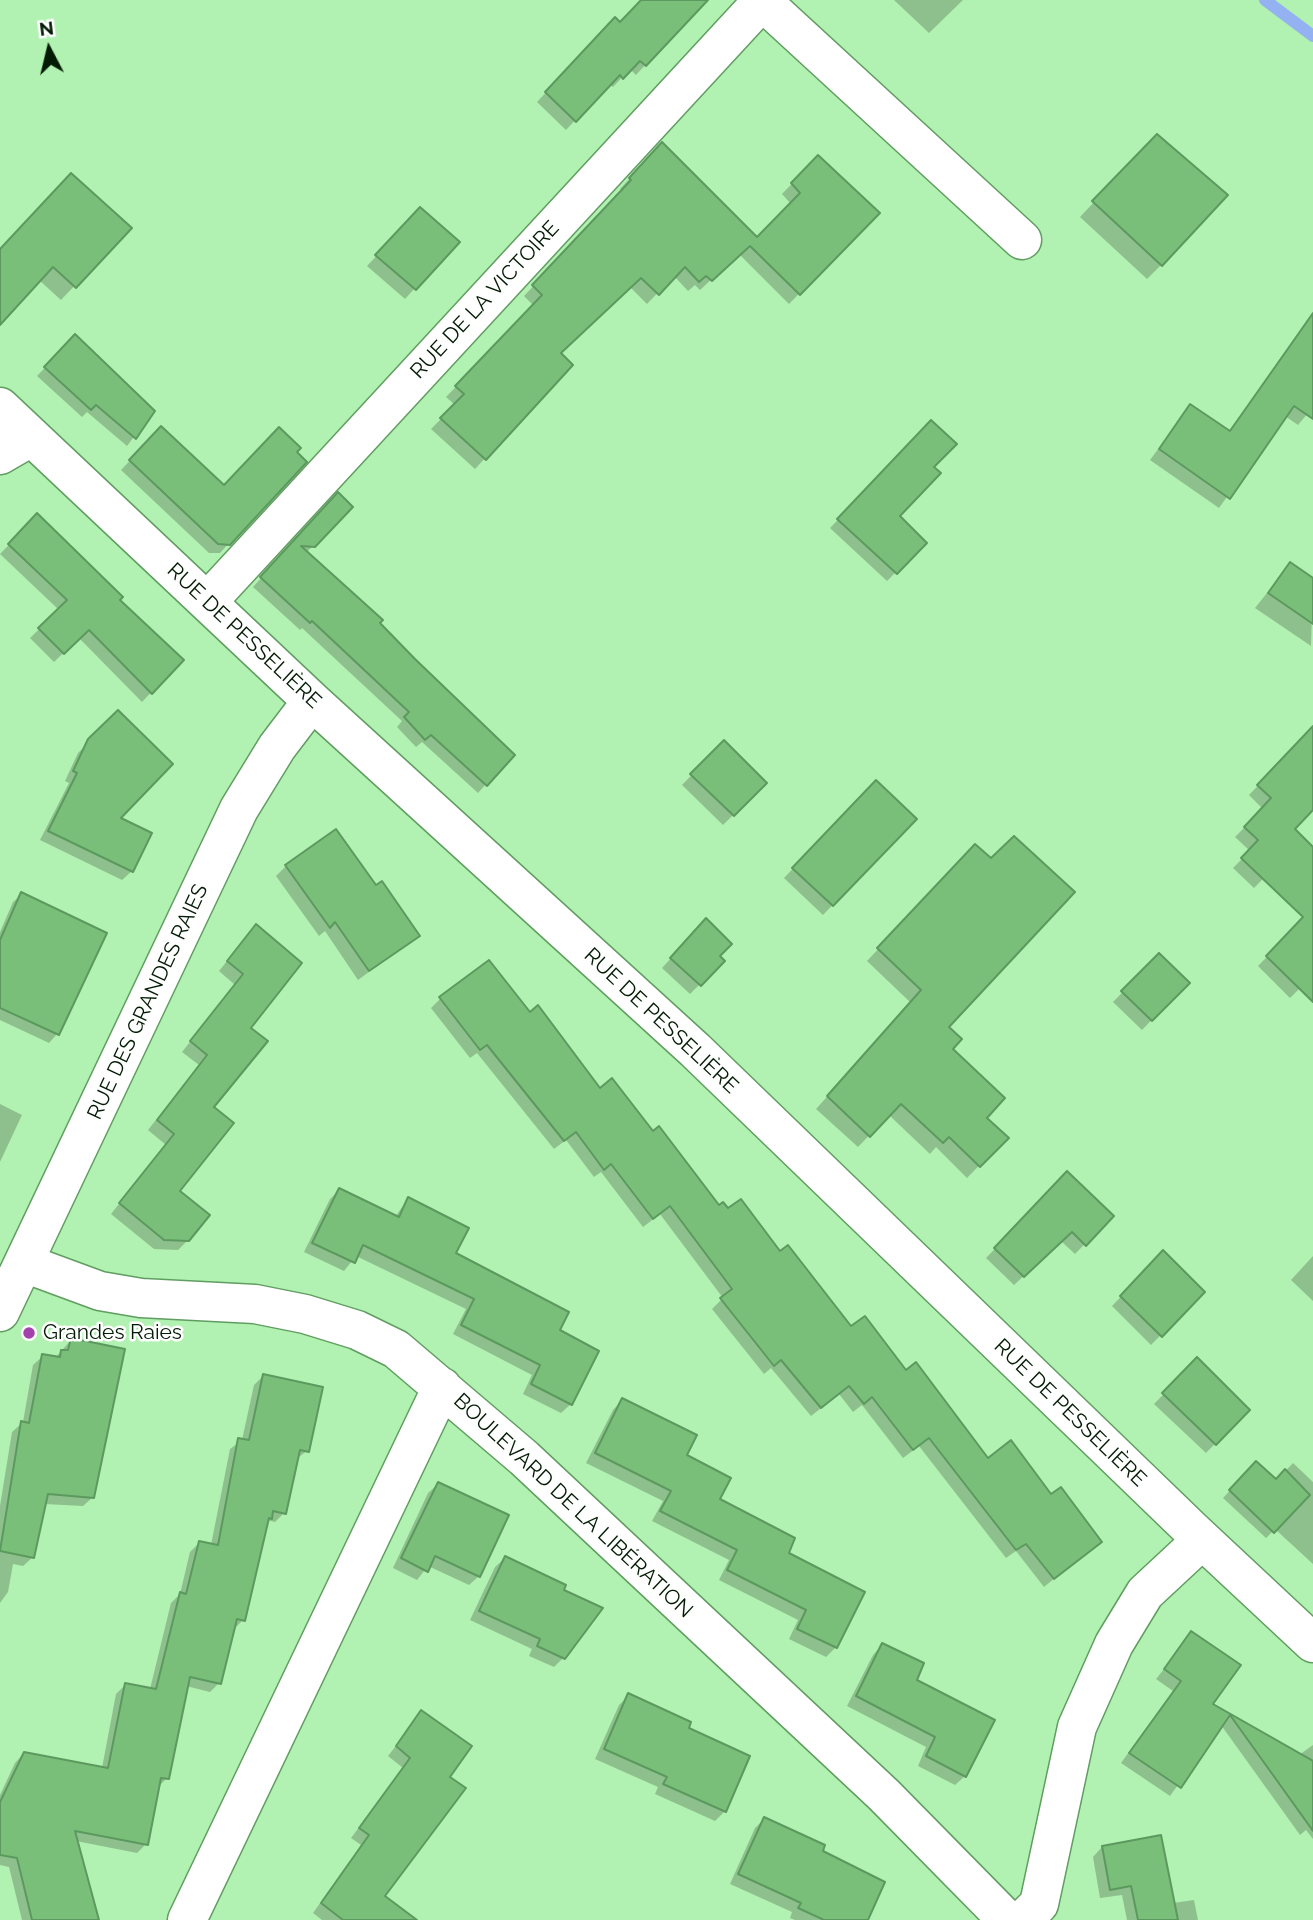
<!DOCTYPE html>
<meta charset="utf-8">
<style>
body{margin:0}
#map{position:relative;width:1313px;height:1920px;overflow:hidden;background:#b1f1b1;font-family:Raleway,sans-serif}
canvas{display:block}
.north{position:absolute;left:14px;top:14px;width:70px;height:70px;-webkit-text-stroke:5px #fefefe;paint-order:stroke;rotate:353deg;font-size:19px;font-weight:700;line-height:28px;text-align:center;color:#031b04}
.north::after{content:'';display:block;margin:auto;width:24px;height:32px;background:#031b04;clip-path:polygon(50% 0,100% 100%,50% 72%,0 100%)}
</style>
<div id="map">
<canvas width="1313" height="1920"></canvas>
<div class="north">N</div>
</div>
<script>
const context = document.querySelector('canvas').getContext('2d');
context.lineJoin = 'round';
function fill(path, color) {
  context.fillStyle = color;
  context.fill(path, 'evenodd');
}
function shape(rows) {
  const path = new Path2D();
  for (const r of rows) {
    path.moveTo(r[0], r[1]);
    for (let i = 2; i < r.length; i += 2) path.lineTo(r[i], r[i + 1]);
  }
  return path;
}
function trace(path, color, width, dash) {
  context.strokeStyle = color;
  context.lineWidth = width;
  context.lineCap = dash ? 'butt' : 'round';
  context.setLineDash(dash || []);
  context.stroke(path);
}
function label(font, color, halo, rows, align = 'center') {
  context.font = font + ' Raleway,sans-serif';
  context.lineWidth = 5;
  context.setLineDash([]);
  context.textBaseline = 'middle';
  context.strokeStyle = halo;
  context.fillStyle = color;
  for (const [text, x, y, turn = 0] of rows) {
    context.save();
    context.translate(x, y);
    context.rotate((+turn || 0) * Math.PI / 180);
    context.textAlign = isNaN(turn) ? turn : align;
    if (halo) context.strokeText(text, 0, 0);
    context.fillText(text, 0, 0);
    context.restore();
  }
}
fill(shape([
 [643,0,705,0,636,75,630,69,613,87,609,84,566,130,537,102,615,19,620,24],
 [894,0,963,0,929,33],
 [1143,150,1161,265,1147,279,1080,217],
 [652,154,757,239,791,204,782,194,818,157,878,213,789,304,739,254,700,290,695,285,688,291,674,276,647,304,630,287,558,354,571,365,475,469,431,429,455,405,446,397,534,306,524,296,623,191,620,189],
 [411,219,457,242,405,299,367,266],
 [129,228,61,300,39,280,0,323,0,250],
 [1310,320,1313,322,1313,407,1298,425,1285,416,1219,508,1150,460,1190,406,1228,432],
 [75,337,153,411,127,446,87,412,82,417,37,376],
 [932,423,932,467,897,517,925,543,887,581,830,528],
 [161,428,229,543,220,553,209,553,121,470],
 [330,503,350,507,306,553,377,623,486,784,478,793,422,742,416,747,397,727,402,721,302,628,300,630,253,587],
 [37,516,117,601,182,660,142,702,79,638,54,662,30,638,59,610,0,554],
 [1290,564,1313,578,1311,646,1255,608],
 [118,713,118,819,132,871,122,880,40,840,69,783,65,781,78,753],
 [724,742,765,783,723,825,682,785],
 [1300,742,1313,754,1313,807,1292,829,1302,839,1254,888,1233,868,1250,851,1235,837,1263,809,1249,795],
 [876,782,915,819,823,915,784,878],
 [964,858,991,861,947,1027,950,1049,985,1118,1006,1138,967,1178,936,1147,930,1154,889,1115,858,1147,816,1109,911,1003,867,961],
 [286,866,418,936,358,980,325,931,319,936,276,876],
 [22,894,104,933,57,1034,49,1043,0,1020,0,932,13,902],
 [1313,910,1313,979,1311,977,1290,998,1258,966],
 [697,930,723,961,690,994,662,968],
 [247,936,249,1028,211,1107,177,1191,188,1240,178,1250,154,1249,111,1214,166,1145,148,1130,199,1065,182,1052,235,985,219,971],
 [1159,955,1187,983,1142,1030,1113,1002],
 [440,999,529,1015,599,1090,652,1134,718,1207,780,1253,851,1329,906,1372,987,1460,1051,1496,1099,1542,1044,1587,1016,1551,1006,1558,919,1446,903,1458,862,1405,853,1412,839,1394,811,1416,771,1368,764,1374,712,1309,723,1298,660,1214,643,1227,601,1172,594,1177,566,1140,554,1149,477,1053,470,1058,431,1008],
 [0,1104,22,1115,0,1162],
 [1068,1174,1112,1216,1075,1254,1061,1241,1014,1285,986,1258],
 [339,1190,395,1217,408,1199,454,1254,558,1331,571,1404,561,1413,523,1394,532,1375,453,1334,466,1309,356,1256,344,1271,304,1252,330,1199],
 [1163,1253,1203,1292,1151,1345,1112,1306],
 [1313,1256,1313,1301,1291,1280],
 [71,1340,93,1497,83,1506,44,1504,33,1557,23,1566,13,1564,8,1592,0,1603,0,1506,12,1432,23,1422,33,1365,43,1356,55,1358],
 [1197,1360,1248,1410,1206,1453,1154,1404],
 [263,1376,307,1451,296,1459,284,1513,275,1522,267,1520,243,1620,234,1629,219,1683,210,1692,186,1686,167,1778,157,1788,146,1844,137,1853,76,1841,97,1920,22,1920,9,1867,0,1865,0,1795,15,1763,24,1753,102,1768,116,1694,125,1685,150,1689,171,1603,180,1594,190,1552,199,1543,211,1545,230,1449,242,1440,254,1385],
 [622,1400,685,1456,718,1500,787,1554,863,1593,836,1647,826,1657,789,1639,798,1620,719,1580,729,1560,652,1521,663,1501,586,1463,613,1410],
 [1256,1463,1276,1481,1293,1463,1313,1482,1313,1564,1275,1529,1266,1538,1223,1498],
 [438,1484,479,1576,469,1585,428,1566,417,1580,393,1568,428,1493],
 [505,1558,563,1658,554,1667,529,1656,532,1649,470,1620,495,1567],
 [1192,1634,1211,1705,1299,1755,1313,1745,1313,1839,1306,1830,1300,1835,1221,1725,1170,1796,1121,1763,1173,1691,1156,1679],
 [882,1645,914,1681,965,1776,955,1785,918,1766,926,1747,847,1706,873,1655],
 [629,1695,687,1729,725,1811,715,1821,655,1794,658,1787,595,1759,619,1705],
 [422,1712,448,1777,383,1897,400,1920,322,1920,313,1913,361,1845,351,1838,403,1768,388,1756],
 [764,1819,820,1852,866,1920,795,1920,790,1918,792,1912,730,1884,755,1828],
 [1102,1847,1173,1903,1194,1900,1198,1920,1127,1920,1122,1895,1100,1898,1093,1857]
]), '#0003');
trace(shape([
 [1265,0,1313,36]
]), '#94b2f1', 12);
const building = shape([
 [641,0,708,0,646,66,640,61,623,79,620,75,576,122,545,92,615,17,620,22,641,0],
 [1157,134,1228,195,1162,266,1092,201,1157,134],
 [662,142,757,237,800,193,791,183,818,155,880,213,800,295,750,246,712,281,706,276,699,282,685,267,659,295,641,278,561,353,573,365,486,460,440,418,464,394,455,386,542,295,532,285,631,180,629,178,662,142],
 [71,173,132,228,76,288,53,267,0,325,0,249,71,173],
 [420,207,460,242,416,290,375,255,420,207],
 [1313,313,1313,419,1294,406,1230,499,1159,449,1190,404,1230,431,1313,313],
 [75,334,155,411,136,439,96,405,91,410,44,367,75,334],
 [931,420,957,444,934,467,941,473,900,516,927,543,897,574,837,519,931,420],
 [161,426,224,485,279,427,301,448,297,452,307,462,230,545,218,544,129,460,161,426],
 [338,492,353,507,315,547,301,546,383,620,380,623,415,659,515,755,487,786,431,735,425,740,404,717,409,712,312,621,310,623,260,577,338,492],
 [37,513,123,597,120,600,184,660,152,694,89,630,64,654,38,628,67,600,8,544,37,513],
 [1290,562,1313,578,1313,624,1268,593,1290,562],
 [118,710,173,764,121,818,152,833,133,872,48,831,77,773,73,771,88,739,118,710],
 [1313,726,1313,810,1295,829,1313,847,1313,1002,1266,956,1303,917,1241,858,1258,840,1244,827,1271,798,1257,785,1313,726],
 [724,740,767,783,734,816,690,774,724,740],
 [876,780,917,819,833,906,792,868,876,780],
 [336,829,376,885,382,881,420,936,369,971,335,922,330,928,285,865,336,829],
 [1014,836,1075,892,949,1027,962,1039,953,1049,1005,1098,987,1118,1009,1138,980,1167,949,1137,943,1143,901,1104,870,1137,827,1096,921,990,877,948,975,844,991,858,1014,836],
 [21,892,107,933,59,1035,0,1008,0,940,21,892],
 [706,918,732,944,720,956,725,961,701,986,670,958,706,918],
 [256,924,302,963,251,1028,268,1041,214,1107,234,1123,180,1191,210,1215,189,1241,164,1240,119,1203,174,1134,157,1120,207,1055,190,1041,243,974,227,961,256,924],
 [1159,953,1190,983,1152,1021,1121,991,1159,953],
 [489,960,530,1012,538,1005,600,1088,612,1078,653,1131,659,1126,719,1205,723,1202,728,1208,741,1199,780,1251,788,1245,851,1326,865,1316,906,1370,916,1362,988,1458,1011,1440,1051,1494,1061,1487,1102,1542,1054,1579,1026,1544,1016,1550,929,1438,913,1450,872,1397,864,1404,849,1386,821,1408,781,1360,774,1366,720,1298,732,1289,670,1206,653,1219,611,1164,604,1170,576,1132,564,1141,487,1045,480,1050,439,997,489,960],
 [1067,1171,1114,1216,1086,1246,1072,1232,1024,1277,994,1248,1067,1171],
 [339,1188,399,1217,408,1197,469,1228,456,1253,569,1312,560,1330,599,1351,572,1405,531,1384,540,1365,461,1325,474,1299,363,1245,355,1263,312,1243,339,1188],
 [1163,1250,1205,1292,1162,1337,1120,1296,1163,1250],
 [71,1338,125,1349,94,1498,48,1494,34,1558,0,1551,21,1421,29,1423,42,1354,60,1357,61,1350,68,1350,71,1338],
 [1197,1357,1250,1410,1216,1445,1162,1393,1197,1357],
 [263,1374,323,1387,309,1452,300,1450,286,1514,273,1511,272,1519,269,1518,245,1621,237,1619,221,1684,190,1677,169,1779,161,1778,148,1845,75,1831,99,1920,32,1920,17,1858,0,1855,0,1802,24,1752,108,1768,125,1683,156,1689,180,1592,186,1594,199,1541,218,1545,238,1438,249,1440,263,1374],
 [622,1398,697,1435,687,1455,731,1478,720,1499,795,1538,789,1553,865,1592,837,1648,797,1629,806,1610,727,1570,737,1550,660,1511,671,1491,595,1453,622,1398],
 [1256,1461,1276,1479,1285,1469,1310,1495,1274,1533,1229,1490,1256,1461],
 [438,1482,509,1515,480,1577,435,1556,428,1572,401,1558,438,1482],
 [505,1556,566,1585,564,1590,603,1608,565,1659,537,1646,540,1639,479,1611,505,1556],
 [1191,1631,1241,1665,1213,1704,1313,1761,1313,1831,1230,1715,1181,1788,1129,1753,1181,1681,1164,1669,1191,1631],
 [882,1643,924,1663,917,1680,995,1720,966,1777,926,1756,935,1737,856,1696,882,1643],
 [628,1693,691,1722,689,1728,750,1756,726,1812,663,1784,667,1777,604,1749,628,1693],
 [421,1710,472,1746,450,1777,466,1788,385,1896,417,1920,343,1920,321,1903,369,1835,359,1828,410,1758,396,1746,421,1710],
 [764,1817,825,1845,823,1851,885,1882,868,1920,824,1920,798,1908,801,1903,738,1874,764,1817],
 [1161,1835,1178,1920,1138,1920,1131,1886,1110,1890,1102,1846,1161,1835]
]);
fill(building, '#79bf7a');
trace(building, '#5c995e', 2);
const minor = shape([
 [762,1,1022,240],
 [0,407,312,701,695,1050,1192,1530,1313,1643],
 [0,455,31,437],
 [208,601,763,0],
 [24,1263,100,1291,141,1298,255,1304,305,1314,357,1330,396,1349,524,1458,884,1795,1007,1920],
 [0,1312,239,809,277,747,312,701],
 [187,1920,442,1387],
 [1023,1920,1039,1904,1077,1727,1114,1644,1145,1593,1202,1540]
]);
trace(minor, '#609d61', 41);
trace(minor, '#fff', 38);
for (const [x, y, r, color] of [
 [29,1333,7,"#a242aa"]
]) {
  const dot = new Path2D();
  dot.arc(x, y, r, 0, 2 * Math.PI);
  context.fillStyle = color;
  context.fill(dot);
  trace(dot, '#fefefe', 2.5);
}
label('21px', '#031b04', '#fefefe', [
 ["RUE DE LA VICTOIRE",485,300,-47],
 ["RUE DE PESSELIÈRE",244,636,43],
 ["RUE DES GRANDES RAIES",148,1002,-65],
 ["RUE DE PESSELIÈRE",661,1021,43],
 ["RUE DE PESSELIÈRE",1070,1413,44],
 ["BOULEVARD DE LA LIBÉRATION",573,1506,43]
]);
label('21px', '#031b04', '#fefefe', [
 ["Grandes Raies",43,1333]
], 'left');
</script>
